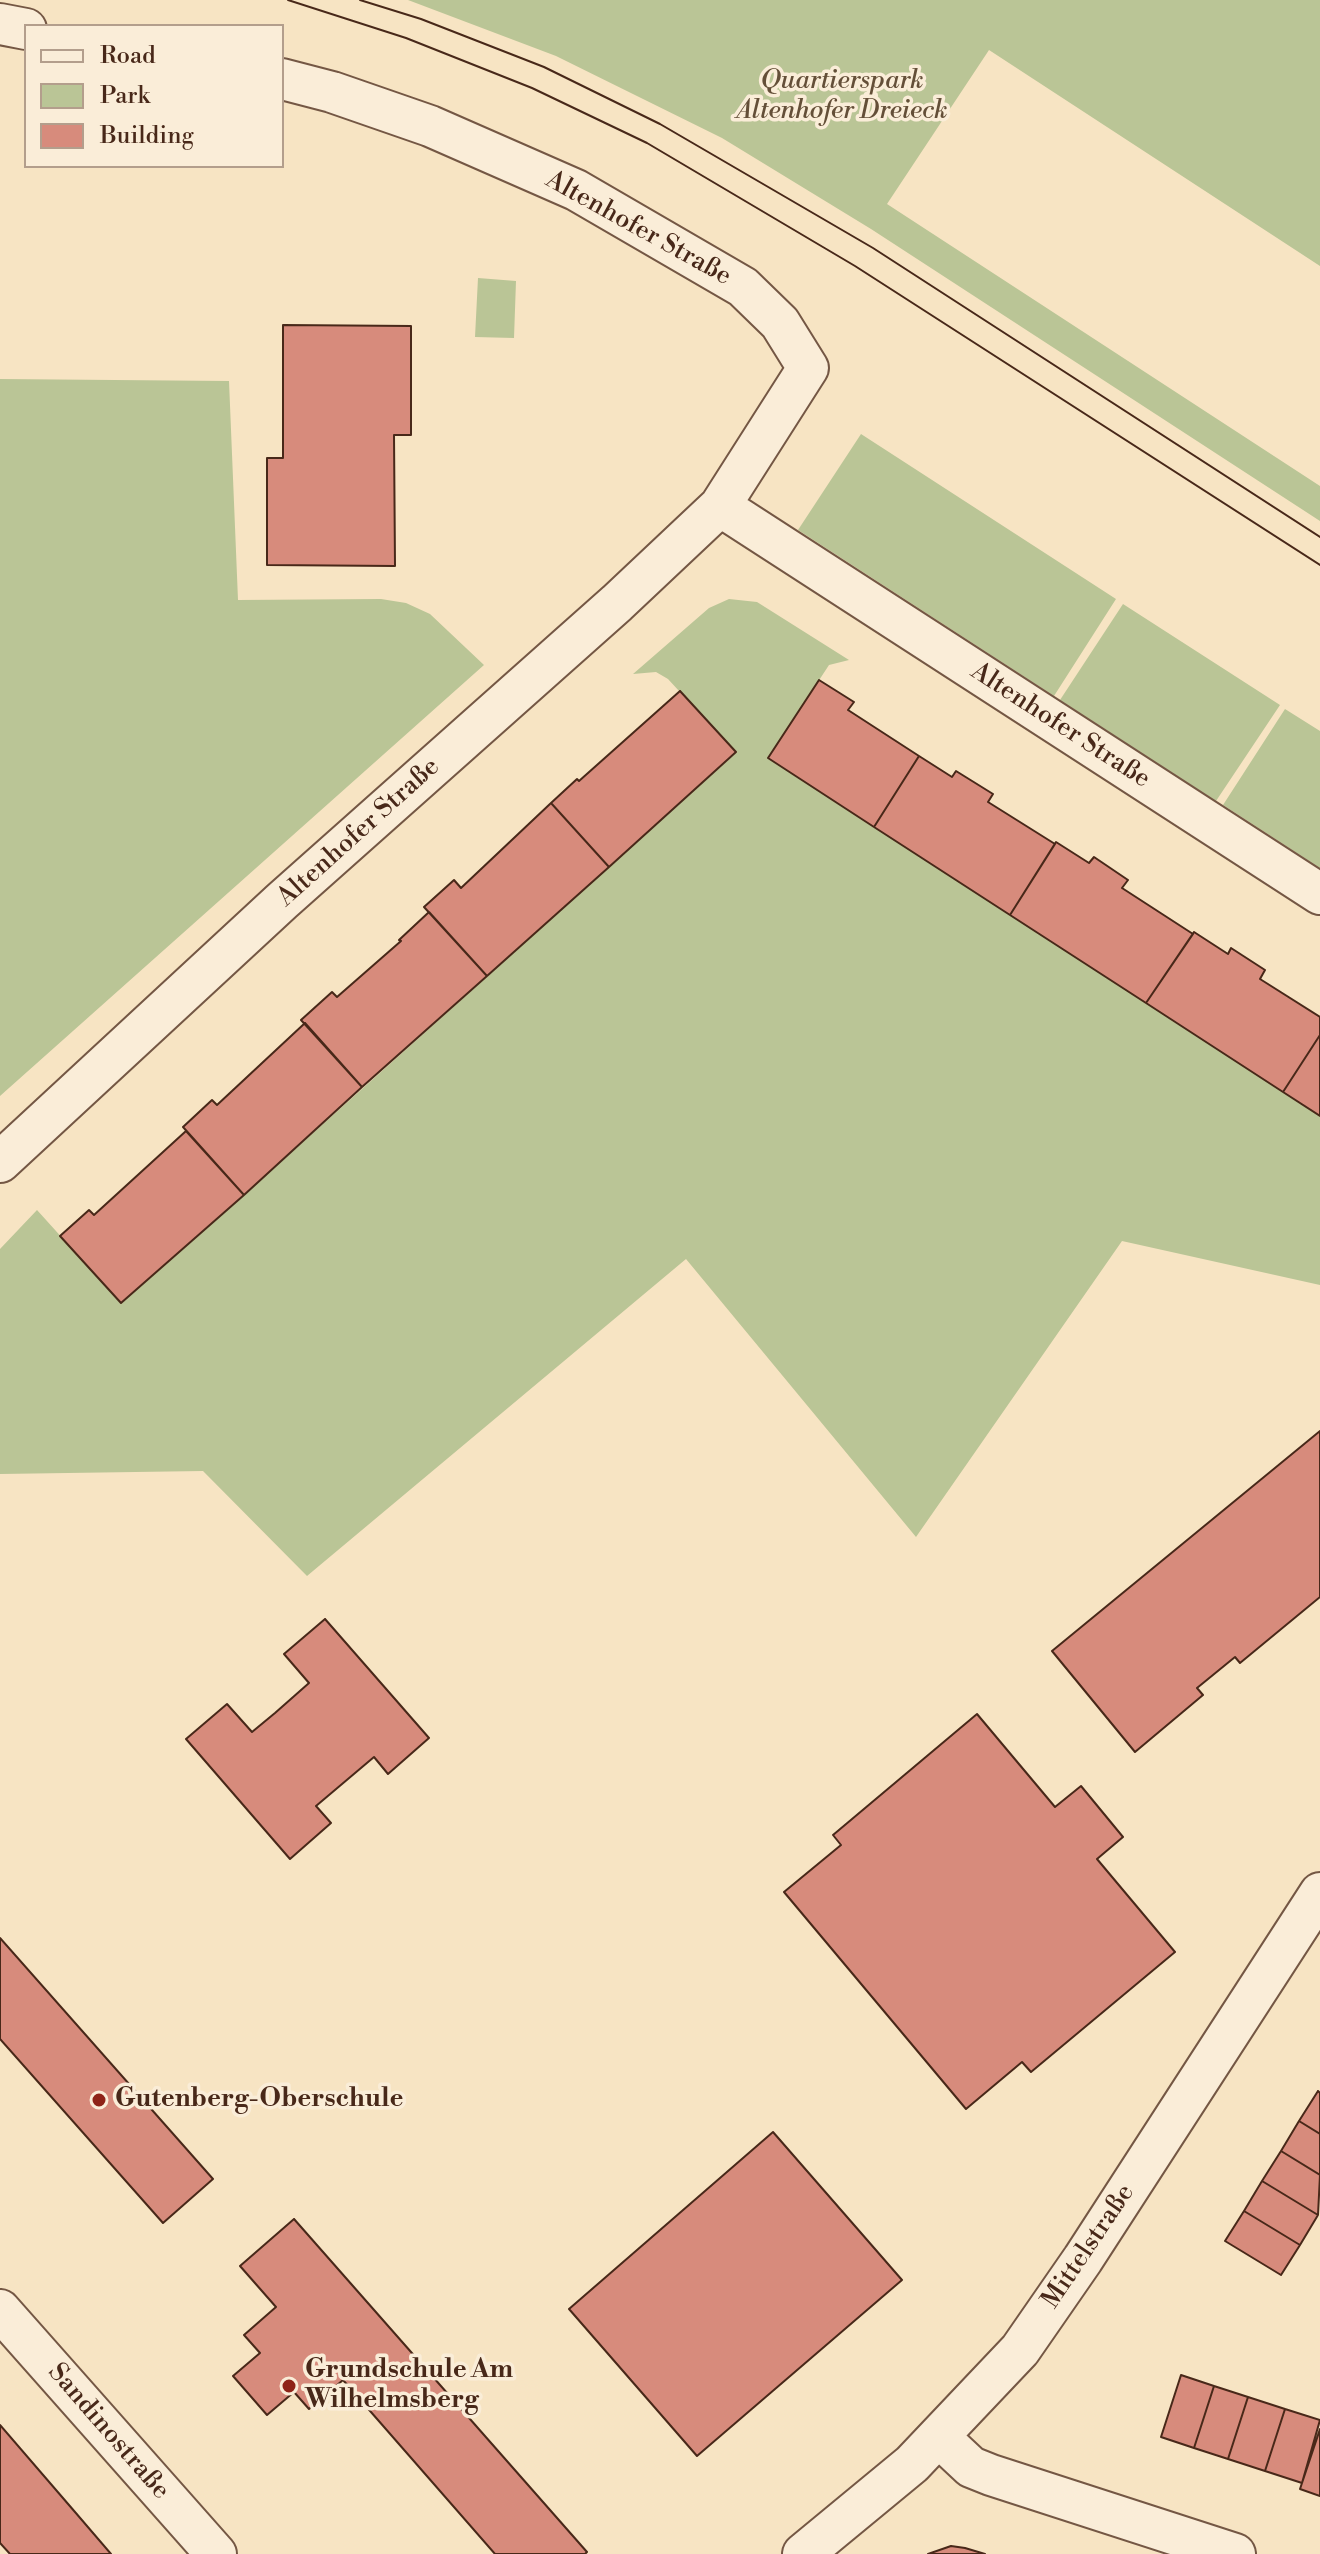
<!DOCTYPE html>
<meta charset="utf-8">
<style>
body{margin:0}
#map{position:relative;width:1320px;height:2554px;overflow:hidden;background:#f7e4c3;font-family:"Libre Bodoni",serif}
canvas{display:block}
.legend{position:absolute;left:24px;top:24px;width:260px;height:144px;box-sizing:border-box;background:#faedd8;border:2px solid #b39e8c;margin:0;padding:10px 14px;list-style:none;font-size:24px;color:#482819}
.legend li{display:flex;align-items:center;gap:16px;height:40px}
.legend b{width:40px;border:2px solid #b39e8c}
</style>
<div id="map">
<canvas width="1320" height="2554"></canvas>
<ul class="legend">
<li><b style="height:10px;background:#faedd8"></b>Road</li>
<li><b style="height:22px;background:#bac596"></b>Park</li>
<li><b style="height:22px;background:#d78b7c"></b>Building</li>
</ul>
</div>
<script>
const context = document.querySelector('canvas').getContext('2d');
context.lineJoin = 'round';
function fill(path, color) {
  context.fillStyle = color;
  context.fill(path, 'evenodd');
}
function shape(rows) {
  const path = new Path2D();
  for (const r of rows) {
    path.moveTo(r[0], r[1]);
    for (let i = 2; i < r.length; i += 2) path.lineTo(r[i], r[i + 1]);
  }
  return path;
}
function trace(path, color, width, dash) {
  context.strokeStyle = color;
  context.lineWidth = width;
  context.lineCap = dash ? 'butt' : 'round';
  context.setLineDash(dash || []);
  context.stroke(path);
}
function label(font, color, halo, rows, align = 'center') {
  context.font = font + ' "Libre Bodoni",serif';
  context.lineWidth = 7;
  context.setLineDash([]);
  context.textBaseline = 'middle';
  context.strokeStyle = halo;
  context.fillStyle = color;
  for (const [text, x, y, turn = 0] of rows) {
    context.save();
    context.translate(x, y);
    context.rotate((+turn || 0) * Math.PI / 180);
    context.textAlign = isNaN(turn) ? turn : align;
    if (halo) context.strokeText(text, 0, 0);
    context.fillText(text, 0, 0);
    context.restore();
  }
}
fill(shape([
 [408,0,1320,0,1320,266,989,50,887,204,1320,486,1320,521,871,229,722,138,556,56],
 [478,278,516,281,514,338,475,337],
 [0,379,229,381,238,600,381,599,406,603,430,614,484,665,0,1096],
 [861,434,1116,599,1054,696,798,530],
 [729,599,757,602,849,660,829,665,768,758,1320,1116,1320,1285,1122,1241,916,1537,686,1259,307,1576,203,1471,0,1474,0,1249,37,1210,121,1303,244,1195,736,753,668,679,656,672,633,674,709,608],
 [1123,604,1280,705,1216,801,1060,700],
 [1285,709,1320,731,1320,868,1223,805]
]), '#bac596');
const building = shape([
 [283,325,411,326,411,435,394,435,395,566,267,565,267,458,283,458,283,325],
 [819,680,854,702,848,710,919,756,874,827,768,758,819,680],
 [680,691,736,752,609,867,551,803,577,779,579,781,680,691],
 [919,756,952,777,956,771,993,794,988,802,1055,844,1010,915,874,827,919,756],
 [551,803,609,867,487,976,424,907,454,880,461,888,551,803],
 [1056,842,1089,863,1094,857,1128,880,1122,888,1193,934,1146,1003,1010,915,1056,842],
 [429,912,487,976,362,1087,301,1020,332,992,337,997,401,941,399,940,429,912],
 [1194,932,1228,954,1231,948,1265,970,1260,979,1320,1017,1320,1035,1283,1092,1146,1003,1194,932],
 [305,1023,362,1087,244,1195,183,1127,212,1100,217,1105,305,1023],
 [1320,1035,1320,1116,1283,1092,1320,1035],
 [186,1131,244,1195,121,1303,60,1236,89,1210,94,1215,186,1131],
 [1320,1431,1320,1597,1240,1663,1235,1657,1197,1688,1203,1695,1135,1752,1052,1651,1320,1431],
 [325,1619,429,1738,388,1774,374,1757,316,1806,331,1823,290,1859,186,1739,227,1704,252,1732,275,1713,309,1683,284,1654,325,1619],
 [977,1714,1055,1807,1081,1786,1123,1837,1097,1859,1175,1952,1031,2072,1022,2062,966,2109,784,1892,841,1845,833,1835,977,1714],
 [0,1938,213,2179,163,2223,0,2039,0,1938],
 [1318,2091,1320,2093,1320,2134,1299,2121,1318,2091],
 [1299,2121,1320,2134,1320,2175,1281,2151,1299,2121],
 [773,2132,902,2280,697,2456,569,2309,773,2132],
 [1281,2151,1320,2175,1318,2215,1262,2181,1281,2151],
 [1262,2181,1318,2215,1300,2245,1244,2211,1262,2181],
 [1244,2211,1300,2245,1281,2275,1225,2241,1244,2211],
 [294,2219,587,2552,585,2554,495,2554,343,2380,309,2409,294,2392,267,2415,233,2376,260,2353,244,2335,276,2307,240,2266,294,2219],
 [1181,2375,1214,2386,1194,2448,1161,2437,1181,2375],
 [1214,2386,1248,2397,1228,2459,1194,2448,1214,2386],
 [1248,2397,1285,2409,1265,2471,1228,2459,1248,2397],
 [1285,2409,1320,2420,1302,2483,1265,2471,1285,2409],
 [0,2425,75,2512,111,2554,10,2554,0,2543,0,2425],
 [1320,2429,1320,2496,1300,2489,1320,2429],
 [951,2546,965,2548,985,2554,928,2554,951,2546]
]);
fill(building, '#d78b7c');
trace(building, '#482819', 2);
const street = shape([
 [0,24,26,29],
 [720,506,1320,894],
 [0,1162,282,901,617,603,720,506,808,368,780,323,743,287,576,190,430,126,332,92,282,79],
 [0,2310,216,2554],
 [939,2437,971,2467,991,2475,1235,2554],
 [803,2554,912,2464,1020,2350,1083,2259,1320,1893]
]);
trace(street, '#745744', 44);
trace(street, '#faedd8', 40);
trace(shape([
 [288,0,406,38,532,88,647,143,855,266,1320,565],
 [360,0,421,19,544,67,660,124,873,248,1320,537]
]), '#482819', 2);
for (const [x, y, r, color] of [
 [99,2100,8,"#8f2418"],
 [289,2386,8,"#8f2418"]
]) {
  const dot = new Path2D();
  dot.arc(x, y, r, 0, 2 * Math.PI);
  context.fillStyle = color;
  context.fill(dot);
  trace(dot, '#faedd8', 3);
}
label('italic 26px', '#644f38', '#faedd8', [
 ["Quartierspark",842,82],
 ["Altenhofer Dreieck",842,112]
]);
label('26px', '#482819', '#faedd8', [
 ["Altenhofer Straße",638,229,29],
 ["Altenhofer Straße",1060,726,33],
 ["Altenhofer Straße",359,833,-42],
 ["Mittelstraße",1089,2247,-56],
 ["Sandinostraße",108,2432,49]
]);
label('bold 26px', '#482819', '#faedd8', [
 ["Gutenberg-Oberschule",115,2100],
 ["Grundschule Am",305,2371],
 ["Wilhelmsberg",305,2401]
], 'left');
</script>
